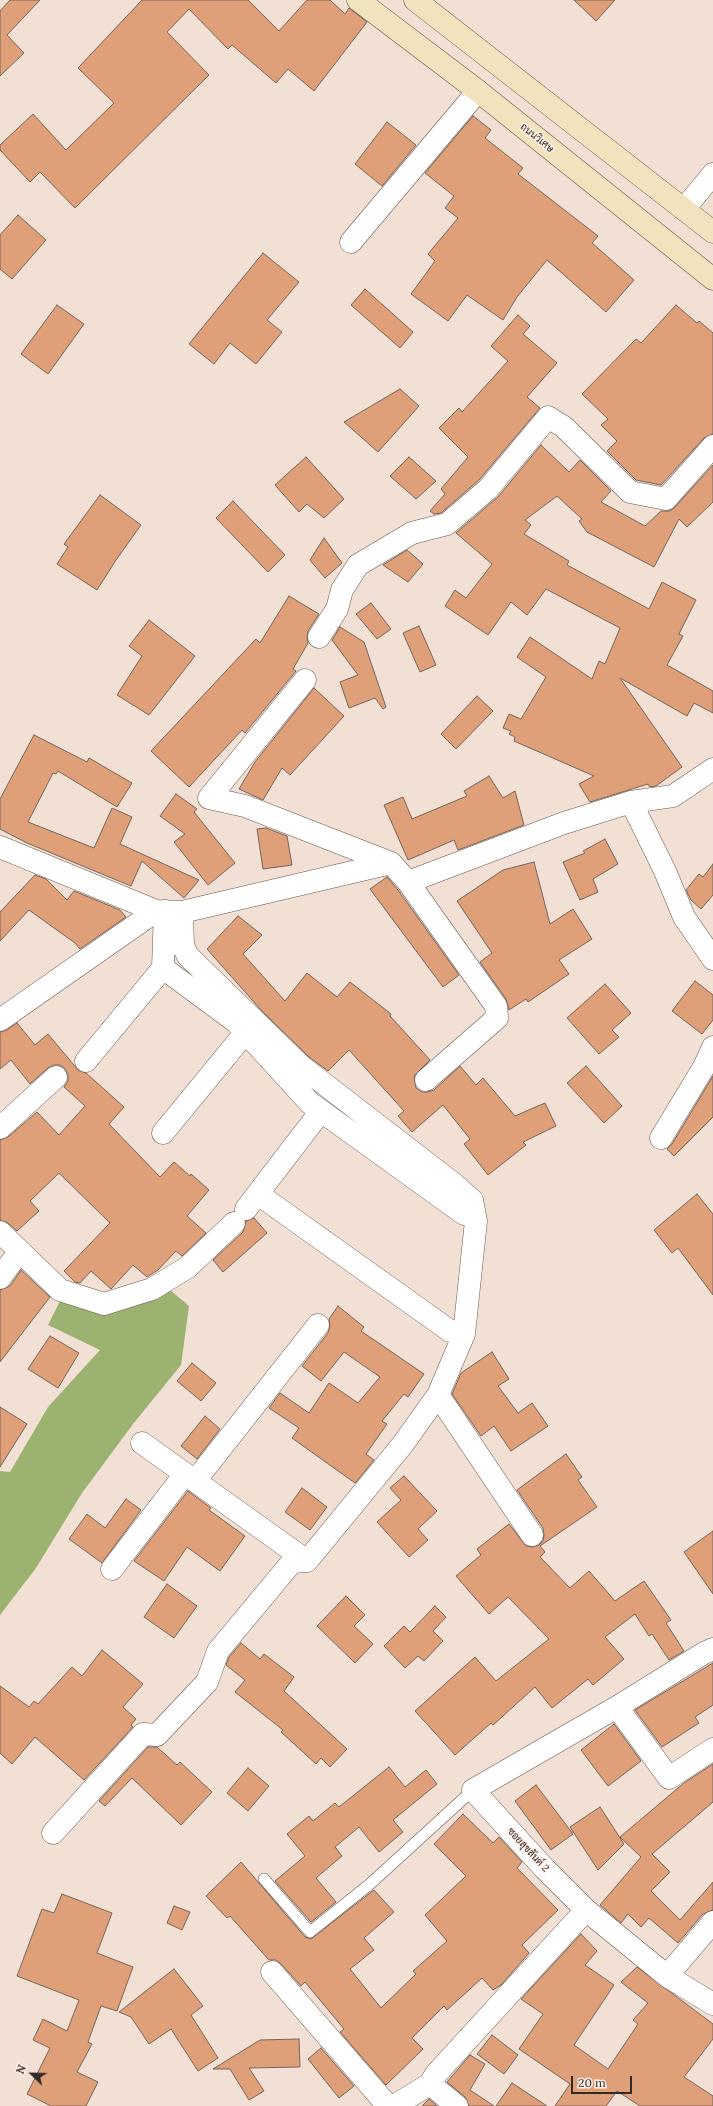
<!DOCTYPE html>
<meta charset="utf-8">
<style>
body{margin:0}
#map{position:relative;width:713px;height:2106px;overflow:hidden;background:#f3e0d5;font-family:Lora,serif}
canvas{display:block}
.north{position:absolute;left:12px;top:2054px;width:40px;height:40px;-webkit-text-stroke:3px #feeee5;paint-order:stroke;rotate:293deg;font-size:11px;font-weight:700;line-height:16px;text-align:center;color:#322b27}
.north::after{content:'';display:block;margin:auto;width:14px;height:18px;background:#322b27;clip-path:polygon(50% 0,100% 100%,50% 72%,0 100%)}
.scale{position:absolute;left:571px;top:2076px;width:61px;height:18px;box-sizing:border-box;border:2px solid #322b27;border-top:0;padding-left:5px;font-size:12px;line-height:14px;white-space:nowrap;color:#322b27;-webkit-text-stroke:3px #feeee5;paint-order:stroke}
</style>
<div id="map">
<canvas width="713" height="2106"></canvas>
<div class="north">N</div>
<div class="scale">20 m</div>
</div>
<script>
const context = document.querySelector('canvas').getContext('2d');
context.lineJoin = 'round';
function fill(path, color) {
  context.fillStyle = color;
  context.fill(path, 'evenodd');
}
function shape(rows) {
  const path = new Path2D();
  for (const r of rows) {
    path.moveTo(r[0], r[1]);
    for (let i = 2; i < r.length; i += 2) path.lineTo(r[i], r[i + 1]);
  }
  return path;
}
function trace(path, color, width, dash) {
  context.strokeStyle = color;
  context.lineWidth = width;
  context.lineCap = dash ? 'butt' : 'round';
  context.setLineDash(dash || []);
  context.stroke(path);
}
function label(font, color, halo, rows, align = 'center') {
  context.font = font + ' Lora,Sarabun,serif';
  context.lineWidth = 3;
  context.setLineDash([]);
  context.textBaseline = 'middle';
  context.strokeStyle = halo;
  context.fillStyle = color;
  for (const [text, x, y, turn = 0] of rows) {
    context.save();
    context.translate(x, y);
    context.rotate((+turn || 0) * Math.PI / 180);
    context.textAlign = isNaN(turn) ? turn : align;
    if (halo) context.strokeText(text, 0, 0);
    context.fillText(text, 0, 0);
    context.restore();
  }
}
fill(shape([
 [170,1290,189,1306,181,1365,133,1424,82,1493,36,1568,0,1615,0,1471,10,1472,48,1407,100,1350,48,1325,61,1299]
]), '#9bb271');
const building = shape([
 [10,0,40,0,7,35,24,53,0,76,0,11,10,0],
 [142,0,248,0,279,31,307,0,330,0,345,14,349,8,367,22,314,91,288,69,276,83,232,45,228,49,189,9,167,32,209,75,75,208,40,172,30,182,0,150,0,145,33,114,66,150,114,103,78,68,142,0],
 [574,0,615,0,596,21,574,0],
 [473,116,491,130,485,138,523,168,518,174,598,236,592,243,634,280,606,312,547,260,517,297,503,320,467,295,448,321,411,294,435,261,428,254,458,218,445,208,454,196,425,173,473,116],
 [387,122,416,145,382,186,355,164,387,122],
 [18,215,46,240,12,279,0,269,0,235,18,215],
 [263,253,299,282,267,320,282,332,256,364,230,343,214,364,189,344,263,253],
 [365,289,413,332,400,348,351,305,365,289],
 [57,305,84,324,48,374,21,354,57,305],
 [676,305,697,323,699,321,713,333,713,434,704,438,661,485,636,480,607,451,617,441,601,425,608,419,582,394,636,339,641,343,676,305],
 [518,315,530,326,523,334,557,363,527,397,540,408,479,480,441,513,434,514,430,511,445,494,441,489,468,457,439,428,459,408,462,412,508,361,491,346,518,315],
 [400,389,419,406,378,452,344,422,400,389],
 [541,445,569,472,580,460,611,491,601,502,645,526,661,511,670,511,675,507,713,465,713,502,687,527,679,519,654,567,587,532,579,521,582,519,557,496,525,520,531,525,524,534,569,561,567,565,649,609,662,582,696,600,679,634,683,636,667,665,713,691,713,713,694,703,687,716,620,678,682,767,656,786,650,787,648,784,590,802,579,784,594,776,514,741,515,737,509,734,511,731,503,728,509,714,521,719,546,677,517,657,530,637,592,679,599,661,605,664,620,628,546,589,527,615,511,602,488,635,445,606,455,590,466,598,492,564,456,533,498,497,541,445],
 [306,457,344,499,324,518,307,504,299,512,275,485,306,457],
 [409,457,436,481,416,499,390,476,409,457],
 [100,495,141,525,116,560,97,590,57,564,68,547,64,544,100,495],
 [233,501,285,555,268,572,216,518,233,501],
 [324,538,342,563,325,578,310,560,324,538],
 [407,550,423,564,408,582,383,565,407,550],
 [289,596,319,614,308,631,307,637,308,643,293,669,296,671,245,733,242,730,189,787,151,751,256,639,260,643,289,596],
 [371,603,391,629,377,639,356,614,371,603],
 [149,620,195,656,149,715,117,695,142,656,129,646,149,620],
 [419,626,436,665,420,672,403,633,419,626],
 [340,627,364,642,386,707,383,709,375,698,349,708,340,682,358,675,332,640,340,627],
 [314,688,344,716,290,775,282,768,263,800,239,789,255,762,314,688],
 [477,696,493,711,456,749,441,734,477,696],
 [34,735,87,762,89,758,132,783,117,807,58,771,56,774,53,773,28,822,94,848,112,808,132,817,120,844,199,880,184,898,142,861,131,886,27,843,0,829,0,799,34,735],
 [489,776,503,798,515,791,524,825,458,850,454,840,408,860,384,805,403,797,412,819,467,796,464,791,489,776],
 [176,794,197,809,194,812,235,863,208,885,174,842,185,834,160,816,176,794],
 [266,828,287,836,292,865,263,869,257,829,266,828],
 [605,839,618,864,593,879,598,892,580,900,563,862,585,853,583,851,605,839],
 [534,862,550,924,573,909,592,939,559,960,569,974,528,1002,526,999,509,1010,506,999,480,962,492,953,457,901,503,870,534,862],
 [713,864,713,895,701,909,691,900,686,890,699,874,703,877,713,864],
 [35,875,46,879,67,900,74,891,120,910,126,917,80,949,75,943,29,910,0,941,0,912,35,875],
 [387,877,398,890,459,975,443,987,370,889,387,877],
 [238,916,262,935,243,954,285,1001,307,973,337,997,350,982,391,1014,390,1016,430,1060,414,1076,416,1088,422,1092,428,1092,434,1090,460,1066,476,1085,483,1078,515,1116,545,1103,556,1126,523,1142,526,1145,488,1175,464,1144,470,1139,443,1105,412,1132,398,1116,404,1111,349,1050,328,1071,309,1057,261,1010,207,949,238,916],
 [695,981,713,995,713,1020,702,1034,672,1011,695,981],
 [605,984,631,1013,612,1030,619,1037,599,1054,567,1018,605,984],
 [17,1023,35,1045,48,1034,78,1070,86,1073,124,1107,109,1124,160,1177,174,1162,190,1176,191,1174,209,1190,187,1216,206,1233,182,1256,176,1251,158,1270,147,1277,133,1265,111,1289,91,1271,80,1283,75,1282,64,1271,110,1223,59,1173,30,1201,39,1211,17,1231,8,1223,0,1220,0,1140,8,1137,37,1112,59,1135,85,1106,64,1087,68,1081,68,1075,65,1069,60,1065,54,1065,48,1068,30,1084,11,1060,0,1069,0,1032,7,1030,17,1023],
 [586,1066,622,1106,604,1123,567,1083,586,1066],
 [713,1076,713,1117,674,1156,667,1149,672,1144,713,1076],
 [697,1194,713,1214,713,1295,678,1248,672,1253,654,1230,697,1194],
 [254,1218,267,1233,223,1272,213,1260,243,1232,246,1221,254,1218],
 [21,1270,50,1297,0,1362,0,1290,10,1286,21,1270],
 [338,1306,364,1327,361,1331,424,1374,408,1397,404,1394,382,1421,387,1424,366,1454,374,1460,355,1483,292,1438,299,1428,269,1408,280,1393,309,1413,329,1383,358,1403,380,1377,344,1352,321,1381,302,1366,328,1333,330,1326,329,1319,338,1306],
 [50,1336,79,1353,58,1388,28,1369,50,1336],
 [492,1352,509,1379,498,1386,518,1413,532,1403,548,1426,511,1451,494,1426,481,1436,452,1394,461,1373,492,1352],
 [192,1363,216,1383,201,1401,177,1381,192,1363],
 [0,1407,27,1424,0,1467,0,1407],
 [205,1416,220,1429,197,1459,181,1446,205,1416],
 [566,1454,582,1477,578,1480,597,1507,540,1546,545,1552,540,1557,570,1588,589,1571,615,1601,644,1581,671,1620,666,1623,684,1651,669,1660,652,1634,649,1636,635,1614,605,1637,624,1659,593,1685,588,1679,552,1708,535,1687,493,1725,491,1723,455,1755,415,1711,475,1657,496,1681,549,1639,508,1597,489,1614,456,1576,481,1555,477,1549,509,1524,526,1546,532,1547,539,1545,543,1541,544,1535,543,1528,517,1490,566,1454],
 [404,1476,437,1511,418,1529,428,1540,409,1557,377,1522,401,1500,390,1488,404,1476],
 [302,1488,327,1507,310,1530,285,1512,302,1488],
 [188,1491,211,1508,209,1510,245,1536,220,1571,187,1547,164,1581,134,1561,188,1491],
 [126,1499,141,1510,102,1563,69,1539,87,1514,105,1528,126,1499],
 [713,1531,713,1594,684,1552,713,1531],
 [167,1584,197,1606,174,1638,144,1617,167,1584],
 [346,1596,365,1615,354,1626,373,1644,355,1663,317,1626,346,1596],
 [435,1606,446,1617,433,1631,443,1641,424,1661,418,1656,405,1668,384,1646,404,1626,410,1632,435,1606],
 [241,1643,260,1659,264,1654,294,1677,284,1691,347,1749,330,1767,321,1758,316,1764,281,1732,283,1730,235,1692,245,1680,226,1665,229,1657,241,1643],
 [102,1650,143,1684,123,1707,136,1719,131,1725,133,1727,84,1780,35,1737,12,1764,0,1753,0,1686,29,1707,34,1701,38,1704,72,1667,82,1676,102,1650],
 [713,1663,713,1705,695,1717,699,1723,662,1747,635,1710,713,1663],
 [614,1724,641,1761,608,1786,581,1750,614,1724],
 [148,1747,157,1747,177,1765,180,1762,212,1792,181,1825,132,1778,105,1806,99,1801,148,1747],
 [713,1764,713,1802,652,1854,670,1872,651,1891,680,1920,713,1882,713,1910,703,1914,678,1943,649,1918,641,1927,628,1914,621,1923,600,1905,641,1857,620,1837,684,1783,713,1764],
 [389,1767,405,1787,426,1770,437,1784,393,1820,403,1832,379,1852,359,1827,335,1847,342,1856,316,1878,336,1902,311,1922,275,1881,305,1856,287,1834,309,1816,313,1821,335,1803,339,1807,389,1767],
 [248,1768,269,1786,248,1811,227,1793,248,1768],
 [536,1785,573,1834,551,1850,515,1801,536,1785],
 [600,1807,624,1844,598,1870,570,1827,600,1807],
 [463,1814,493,1843,499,1837,522,1862,517,1868,558,1910,522,1945,529,1953,501,1985,493,1990,482,1978,447,2010,444,2006,412,2038,423,2049,386,2085,340,2032,344,2029,305,1982,301,1986,281,1964,276,1960,269,1960,230,1916,227,1918,206,1896,241,1862,305,1937,311,1939,374,1890,394,1912,364,1938,374,1950,350,1969,381,2008,416,1974,413,1971,447,1941,425,1915,466,1876,434,1844,463,1814],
 [62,1894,112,1913,97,1953,133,1967,117,2011,101,2006,88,2042,92,2044,77,2072,98,2082,86,2106,51,2106,27,2094,50,2048,33,2040,43,2019,67,2031,79,2000,17,1976,42,1909,54,1913,62,1894],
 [174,1906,190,1912,182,1930,167,1923,174,1906],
 [581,1934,597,1951,585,1965,614,1985,574,2045,608,2069,638,2024,633,2020,648,2003,621,1982,637,1967,713,2024,713,2039,684,2077,713,2096,713,2106,640,2106,617,2091,606,2106,555,2106,570,2084,519,2049,543,2014,521,1999,581,1934],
 [174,1969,203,2006,191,2015,218,2058,198,2071,171,2029,149,2044,131,2017,119,2012,174,1969],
 [492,2035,518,2055,504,2074,477,2054,492,2035],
 [299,2039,300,2067,249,2068,264,2091,249,2100,230,2069,213,2069,260,2040,299,2039],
 [321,2048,354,2086,339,2098,308,2059,321,2048],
 [470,2055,485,2064,470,2090,494,2106,469,2106,465,2097,447,2082,470,2055],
 [512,2083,547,2106,496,2106,512,2083],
 [429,2099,437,2106,422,2106,429,2099]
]);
fill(building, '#df9f78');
trace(building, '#76655b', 1);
const service = shape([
 [264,1879,310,1932,370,1884,473,1790]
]);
const minor = shape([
 [684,209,713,174],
 [351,242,478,91],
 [319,637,337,609,342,590,358,565,412,533,447,524,488,489,548,417,564,427,630,492,666,499,713,446],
 [305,680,209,798,245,806,391,863],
 [631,802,665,871,684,917,713,959],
 [0,847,156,911,182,912,391,863,408,882,564,823,631,802,673,796,713,769],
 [408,882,496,1006,497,1018,426,1080],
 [165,911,163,968,236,1022,310,1103,464,1214],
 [0,1020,156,911],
 [86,1061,163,968],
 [0,1128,56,1077],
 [163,1133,245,1033],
 [661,1138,704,1067,713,1047],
 [258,1194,450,1331],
 [246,1209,321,1111],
 [0,1232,60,1290,104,1304,152,1289,188,1267,234,1223],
 [0,1278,19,1252],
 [438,1395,532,1535],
 [142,1443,307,1561],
 [195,1481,318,1325],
 [112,1569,185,1474],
 [713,1649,704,1653,617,1707,473,1790,545,1869,586,1910,667,1976,713,2004],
 [617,1707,669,1778,713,1749],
 [53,1833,143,1734,157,1735,207,1682,218,1651,292,1562,307,1561,403,1444,438,1395,464,1334,476,1221,472,1200,454,1184,301,1066,188,956,183,946,182,912],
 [272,1972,388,2106],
 [667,1976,713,1922],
 [430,2084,457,2106],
 [394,2106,430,2084,436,2074,586,1910]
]);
const secondary = shape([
 [358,0,478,91,713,279],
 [415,0,713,232]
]);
trace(service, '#67574d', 12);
trace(minor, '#67574d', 23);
trace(secondary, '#67574d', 23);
trace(service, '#fff', 11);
trace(minor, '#fff', 22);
trace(secondary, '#f1e3be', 22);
label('10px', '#322b27', '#feeee5', [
 ["ถนนวิเศษ",537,138,39],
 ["ซอยสุขสันต์ 2",528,1850,47]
]);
</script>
